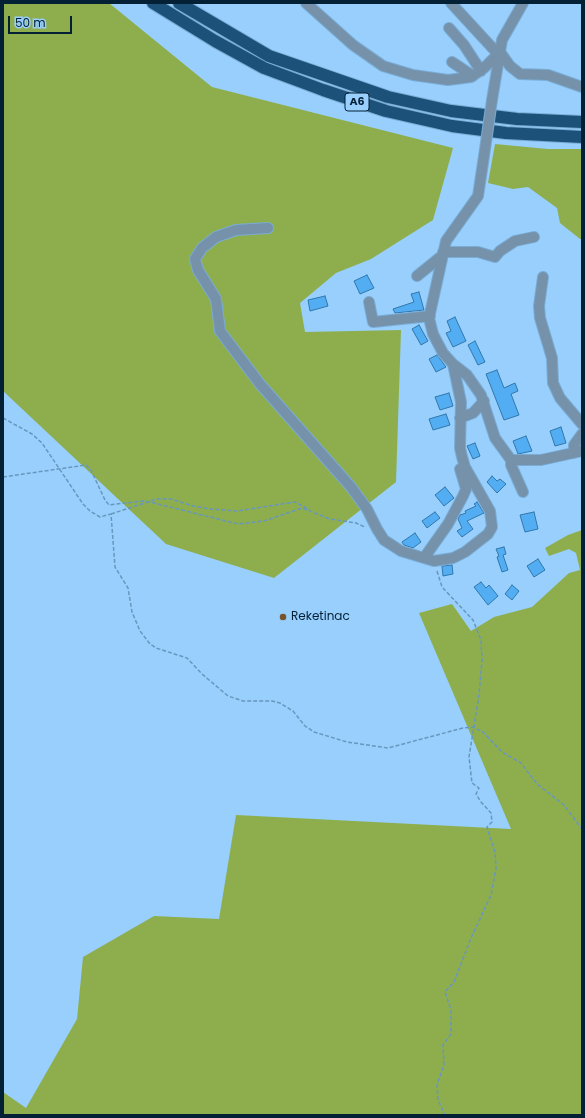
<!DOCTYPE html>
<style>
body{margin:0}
#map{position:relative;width:585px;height:1118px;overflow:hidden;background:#98cffd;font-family:Poppins,sans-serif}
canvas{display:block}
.frame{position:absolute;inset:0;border:4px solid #032035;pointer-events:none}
.scale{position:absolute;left:8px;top:16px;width:64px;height:18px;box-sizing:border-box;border:2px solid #032035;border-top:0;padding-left:5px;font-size:12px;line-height:14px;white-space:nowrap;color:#032035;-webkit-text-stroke:3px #98cffd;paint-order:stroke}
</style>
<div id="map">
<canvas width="585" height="1118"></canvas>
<div class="frame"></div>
<div class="scale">50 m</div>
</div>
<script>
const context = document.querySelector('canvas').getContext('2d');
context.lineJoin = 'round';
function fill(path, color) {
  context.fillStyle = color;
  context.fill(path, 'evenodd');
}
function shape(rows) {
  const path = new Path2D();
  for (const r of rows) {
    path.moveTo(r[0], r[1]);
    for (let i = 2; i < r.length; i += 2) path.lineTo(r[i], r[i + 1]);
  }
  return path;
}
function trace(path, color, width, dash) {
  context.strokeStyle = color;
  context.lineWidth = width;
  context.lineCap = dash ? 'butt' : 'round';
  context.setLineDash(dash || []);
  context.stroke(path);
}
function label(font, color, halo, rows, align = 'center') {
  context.font = font + ' Poppins,sans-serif';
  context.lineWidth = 4;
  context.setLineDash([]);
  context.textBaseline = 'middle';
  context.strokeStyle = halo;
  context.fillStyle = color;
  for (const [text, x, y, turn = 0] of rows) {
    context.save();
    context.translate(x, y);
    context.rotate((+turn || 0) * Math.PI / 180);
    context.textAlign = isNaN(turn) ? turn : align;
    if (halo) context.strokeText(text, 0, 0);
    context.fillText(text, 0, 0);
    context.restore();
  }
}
fill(shape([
 [3,3,109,3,212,87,453,148,433,220,371,259,336,273,300,303,305,332,401,330,396,482,274,578,166,544,3,391],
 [495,144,548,149,582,149,582,239,580,239,560,223,557,208,528,187,513,189,488,183],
 [582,530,582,1115,3,1115,3,1092,26,1108,77,1019,83,957,154,916,219,919,236,815,511,829,419,613,452,604,471,631,494,617,532,607,569,573,580,570,576,553,569,549,549,556,545,548,568,535]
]), '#8eae4e');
const building = shape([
 [367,275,374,288,360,294,354,281,367,275],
 [419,292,424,310,395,313,393,309,414,302,411,294,419,292],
 [325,296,328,306,310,311,308,300,325,296],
 [455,317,466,341,453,347,446,333,451,331,447,321,455,317],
 [419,325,428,341,421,345,412,329,419,325],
 [475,341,485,362,478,365,468,345,475,341],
 [437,355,446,367,436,372,429,359,437,355],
 [497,370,504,388,515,383,518,391,511,394,519,415,504,420,486,374,497,370],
 [449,393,453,406,440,410,435,397,449,393],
 [446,414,450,425,433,430,429,419,446,414],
 [561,427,566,443,555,446,550,431,561,427],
 [526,436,532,451,518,454,513,441,526,436],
 [475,443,480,456,473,459,467,446,475,443],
 [492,476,497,481,500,479,506,484,497,493,487,482,492,476],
 [445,487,454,498,444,506,435,495,445,487],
 [477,502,484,513,467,521,473,529,462,537,457,531,462,528,458,519,460,515,466,513,465,511,476,506,474,504,477,502],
 [435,512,440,518,427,528,422,521,435,512],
 [534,512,538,529,525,532,520,515,534,512],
 [415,533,421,542,413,548,404,545,402,542,415,533],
 [504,547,506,554,503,555,508,570,502,572,497,557,499,556,496,549,504,547],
 [538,559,545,570,534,577,527,566,538,559],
 [452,565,453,574,443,576,442,566,452,565],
 [481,582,486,588,489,585,498,596,488,605,474,587,481,582],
 [512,585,519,591,512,600,505,594,512,585]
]);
fill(building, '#53adf3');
trace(building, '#3177ab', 1);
const minor = shape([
 [306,3,353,45,383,66,413,75,448,80,471,77,484,68,500,52,510,66,520,74,548,75,582,87],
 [451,3,498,54],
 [449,28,464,45,481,71],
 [452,62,473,76],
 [492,100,502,40,523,3],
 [484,156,478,196,446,241,429,318,433,334,443,353,453,364,467,375,481,395,495,438,511,460,541,460,582,451],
 [268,228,236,230,216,237,202,248,195,259,198,270,216,299,220,331,260,384,351,487,367,509,377,529,384,540,401,551,434,561,453,558,465,552,488,534,492,527,490,511,465,467,462,457,460,448,461,402,453,364],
 [443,252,478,252,495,257,500,251,515,241,534,237],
 [417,276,443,255],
 [543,277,539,306,540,318,552,358,553,383,560,398,582,424],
 [369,302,373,322,430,316],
 [460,418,473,413,484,401],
 [574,453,574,445,582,434],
 [511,460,511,465,523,492],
 [424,558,448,524,463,496,466,489,460,469]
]);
const highway = shape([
 [153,3,215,41,264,68,323,90,386,111,452,126,506,133,582,137],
 [179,3,269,56,388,97,451,111,517,119,582,122]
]);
trace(minor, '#7aacd5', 12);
trace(highway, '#7aacd5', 14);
trace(shape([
 [3,418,32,434,42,443,83,504,90,511,100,517,111,514,115,567,128,588,132,612,140,631,150,644,156,648,187,658,202,674,228,696,243,701,272,701,280,703,293,711,305,726,314,732,347,742,388,748,463,728,473,727,483,732,502,752,521,763,537,784,564,805,582,829],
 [3,477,86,465,91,470,105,500,109,505,142,501,150,502,238,524,264,521,302,508,330,519,356,523,365,527],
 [111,514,157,499,171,499,193,506,211,509,237,511,295,502,310,510],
 [437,571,442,587,473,620,481,640,482,660,479,695,469,757,472,783,479,788,476,794,481,802,491,813,492,822,487,827,495,852,496,868,491,895,471,938,454,982,445,992,451,1010,451,1034,443,1045,444,1065,437,1084,438,1100,445,1115]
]), '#6897bd', 1.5, [4, 2]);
trace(minor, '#7692aa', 10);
trace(highway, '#1c5179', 12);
const minorBridge = shape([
 [484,156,492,100]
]);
trace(minorBridge, '#7aacd5', 12, []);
trace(minorBridge, '#7692aa', 10);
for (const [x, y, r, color] of [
 [283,617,4,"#77532d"]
]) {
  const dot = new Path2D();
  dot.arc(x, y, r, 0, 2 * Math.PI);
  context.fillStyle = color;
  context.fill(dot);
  trace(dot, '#98cffd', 1.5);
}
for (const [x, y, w] of [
 [357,102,24]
]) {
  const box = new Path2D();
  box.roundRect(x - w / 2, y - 9, w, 18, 3);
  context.fillStyle = '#98cffd';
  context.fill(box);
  trace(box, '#032035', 1);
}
label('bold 11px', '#032035', null, [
 ["A6",357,102]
]);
label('12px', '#032035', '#98cffd', [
 ["Reketinac",291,617]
], 'left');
</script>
